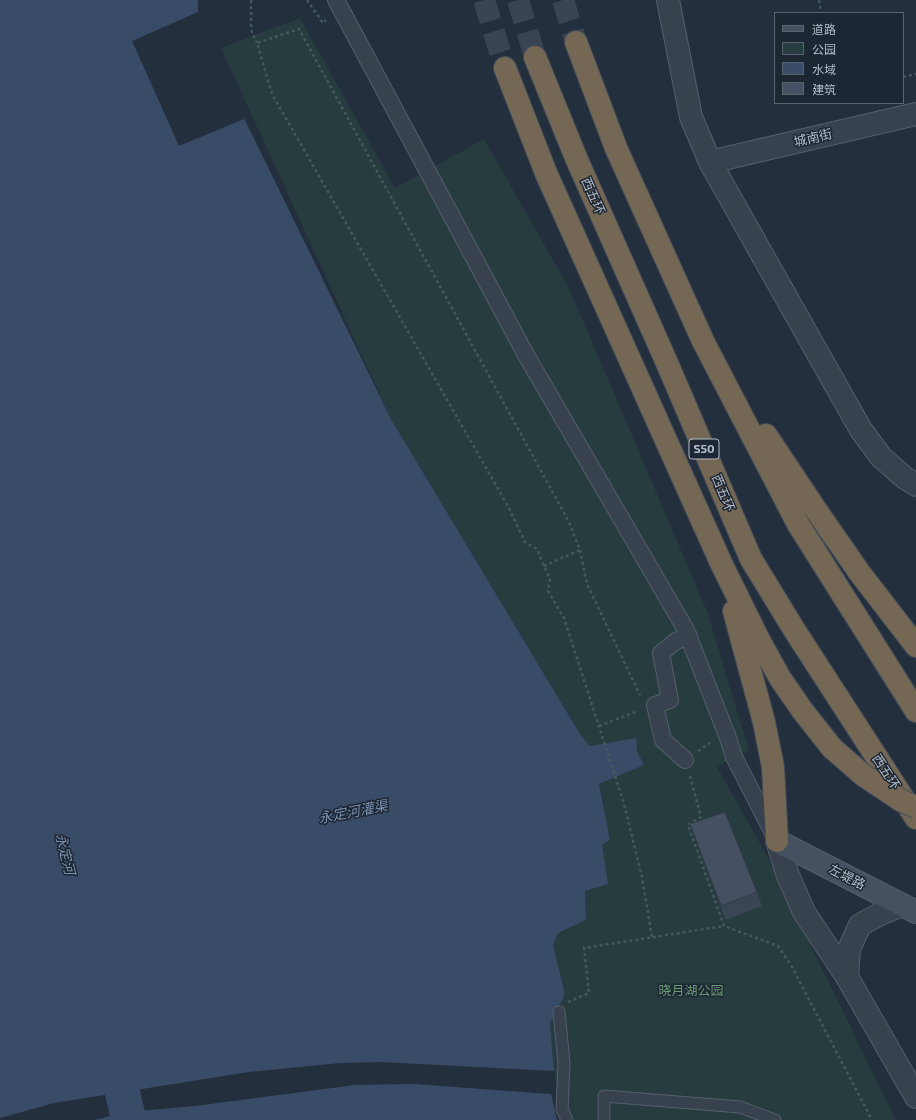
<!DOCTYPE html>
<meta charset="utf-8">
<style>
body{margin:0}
#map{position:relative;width:916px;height:1120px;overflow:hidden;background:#242f3e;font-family:"Exo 2","Noto Sans SC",sans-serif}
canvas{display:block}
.legend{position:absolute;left:774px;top:12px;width:130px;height:92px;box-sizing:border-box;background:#1d2633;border:1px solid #59626f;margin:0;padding:5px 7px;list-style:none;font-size:12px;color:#b4bcc9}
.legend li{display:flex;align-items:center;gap:8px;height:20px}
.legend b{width:20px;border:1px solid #59626f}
</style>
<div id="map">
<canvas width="916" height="1120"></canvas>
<ul class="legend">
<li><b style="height:5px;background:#465061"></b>道路</li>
<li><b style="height:11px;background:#263c3f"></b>公园</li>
<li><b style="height:11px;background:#394c67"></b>水域</li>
<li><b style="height:11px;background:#455162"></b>建筑</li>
</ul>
</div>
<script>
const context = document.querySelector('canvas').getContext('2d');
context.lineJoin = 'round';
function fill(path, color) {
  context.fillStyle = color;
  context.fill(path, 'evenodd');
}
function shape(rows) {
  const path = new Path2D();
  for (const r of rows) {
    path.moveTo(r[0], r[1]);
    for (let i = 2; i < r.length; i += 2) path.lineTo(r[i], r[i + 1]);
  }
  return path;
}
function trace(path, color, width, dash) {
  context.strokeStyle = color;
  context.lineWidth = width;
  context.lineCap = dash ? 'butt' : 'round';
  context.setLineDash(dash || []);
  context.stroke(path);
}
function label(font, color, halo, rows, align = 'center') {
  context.font = font + ' "Exo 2","Noto Sans SC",sans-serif';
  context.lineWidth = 3;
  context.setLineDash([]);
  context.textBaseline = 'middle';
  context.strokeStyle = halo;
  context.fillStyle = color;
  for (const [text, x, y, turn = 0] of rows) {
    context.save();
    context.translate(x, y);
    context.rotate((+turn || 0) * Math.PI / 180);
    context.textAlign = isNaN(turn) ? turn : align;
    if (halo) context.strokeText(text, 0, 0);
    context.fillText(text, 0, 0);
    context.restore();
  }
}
fill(shape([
 [300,18,395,188,484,139,569,288,707,611,749,751,734,757,717,767,766,854,896,1120,562,1120,554,1071,550,1023,565,994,553,945,558,933,586,920,585,891,607,883,602,845,610,840,599,784,644,764,637,751,635,738,590,746,580,734,391,419,221,48]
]), '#263c3f');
fill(shape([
 [0,0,198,0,198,24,391,419,580,734,590,746,636,738,637,751,644,765,599,784,610,840,602,845,608,884,585,891,586,920,558,933,553,945,565,994,550,1023,554,1071,381,1062,340,1063,249,1072,54,1103,0,1118],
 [413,1084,551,1094,557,1120,94,1120,127,1112,195,1106,355,1085]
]), '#394c67');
fill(shape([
 [198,12,200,17,200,24,228,81,244,119,179,146,132,41]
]), '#242f3e');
trace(shape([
 [111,1044,129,1120]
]), '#394c67', 35);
trace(shape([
 [484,0,505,68],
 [518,0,535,57],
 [563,0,576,42]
]), '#3a4453', 22, [22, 11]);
const service = shape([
 [559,1012,564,1063,562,1109,567,1120],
 [604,1120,604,1096,740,1107,775,1120]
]);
const pedestrian = shape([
 [336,0,526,355,686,630,728,738,734,757,774,835],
 [685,760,663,740,655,705,670,700,661,653,676,641,689,636]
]);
const tertiary = shape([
 [668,0,691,117,710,162,861,430,881,457,905,478,916,485],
 [710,162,916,114],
 [777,841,787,873,804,912,847,977,849,949,860,925,882,913,902,905],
 [847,977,916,1097]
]);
const secondary = shape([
 [777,841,916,912]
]);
const motorway = shape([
 [576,42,616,148,703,341,798,524,916,711],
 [535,57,577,160,667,363,751,559,795,631,916,818],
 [505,68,546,173,722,565,759,640,780,678,802,710,832,748],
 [766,435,816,510,859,572,916,646],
 [734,611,764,722,773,767,777,841]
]);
trace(service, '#565f6c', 13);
trace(pedestrian, '#565f6c', 18);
trace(tertiary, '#565f6c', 24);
trace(secondary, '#565f6c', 24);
trace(motorway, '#434c59', 24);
trace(shape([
 [251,0,251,30,257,43],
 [307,0,323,23,326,20],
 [819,0,821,13],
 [903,77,916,74],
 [580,550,587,584,640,695],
 [544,566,580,550,569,522,299,29,257,43,272,94,509,508,525,542,537,549,544,566,550,579,548,591,564,618,624,804,642,877,652,937],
 [599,726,638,711],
 [698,751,711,742],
 [690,776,701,817,688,825,724,926,778,946,791,965,872,1120],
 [568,1002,589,993,584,948,724,926]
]), '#44595c', 2.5, [3, 3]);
trace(service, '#38414e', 11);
trace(pedestrian, '#38414e', 16);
trace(tertiary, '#38414e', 22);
trace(secondary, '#465061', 22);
trace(motorway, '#746855', 22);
const motorwayBridge = shape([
 [832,748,863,775,902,801,916,807]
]);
trace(motorwayBridge, '#434c59', 24, []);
trace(motorwayBridge, '#746855', 22);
fill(shape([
 [690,824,757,892,762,906,726,920]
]), '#3b4654');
const building = shape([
 [725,812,757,892,721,906,690,824,725,812]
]);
fill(building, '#455162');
trace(building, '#303945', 1);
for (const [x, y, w] of [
 [704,449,30]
]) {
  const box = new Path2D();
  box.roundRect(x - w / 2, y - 10, w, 20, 3);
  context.fillStyle = '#1d2633';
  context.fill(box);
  trace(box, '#b4bcc9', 1);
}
label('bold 12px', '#b4bcc9', null, [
 ["S50",704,449]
]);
label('13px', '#b4bcc9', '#1d2633', [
 ["城南街",813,138,-13],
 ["西五环",593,196,66],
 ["西五环",723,493,67],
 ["西五环",886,772,57],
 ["左堤路",847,877,27]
]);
label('13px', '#6b9a76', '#1d2633', [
 ["晓月湖公园",691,991]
]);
label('italic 14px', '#7c92b1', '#1d2633', [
 ["永定河灌渠",353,812,-11],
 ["永定河",65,854,76]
]);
</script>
